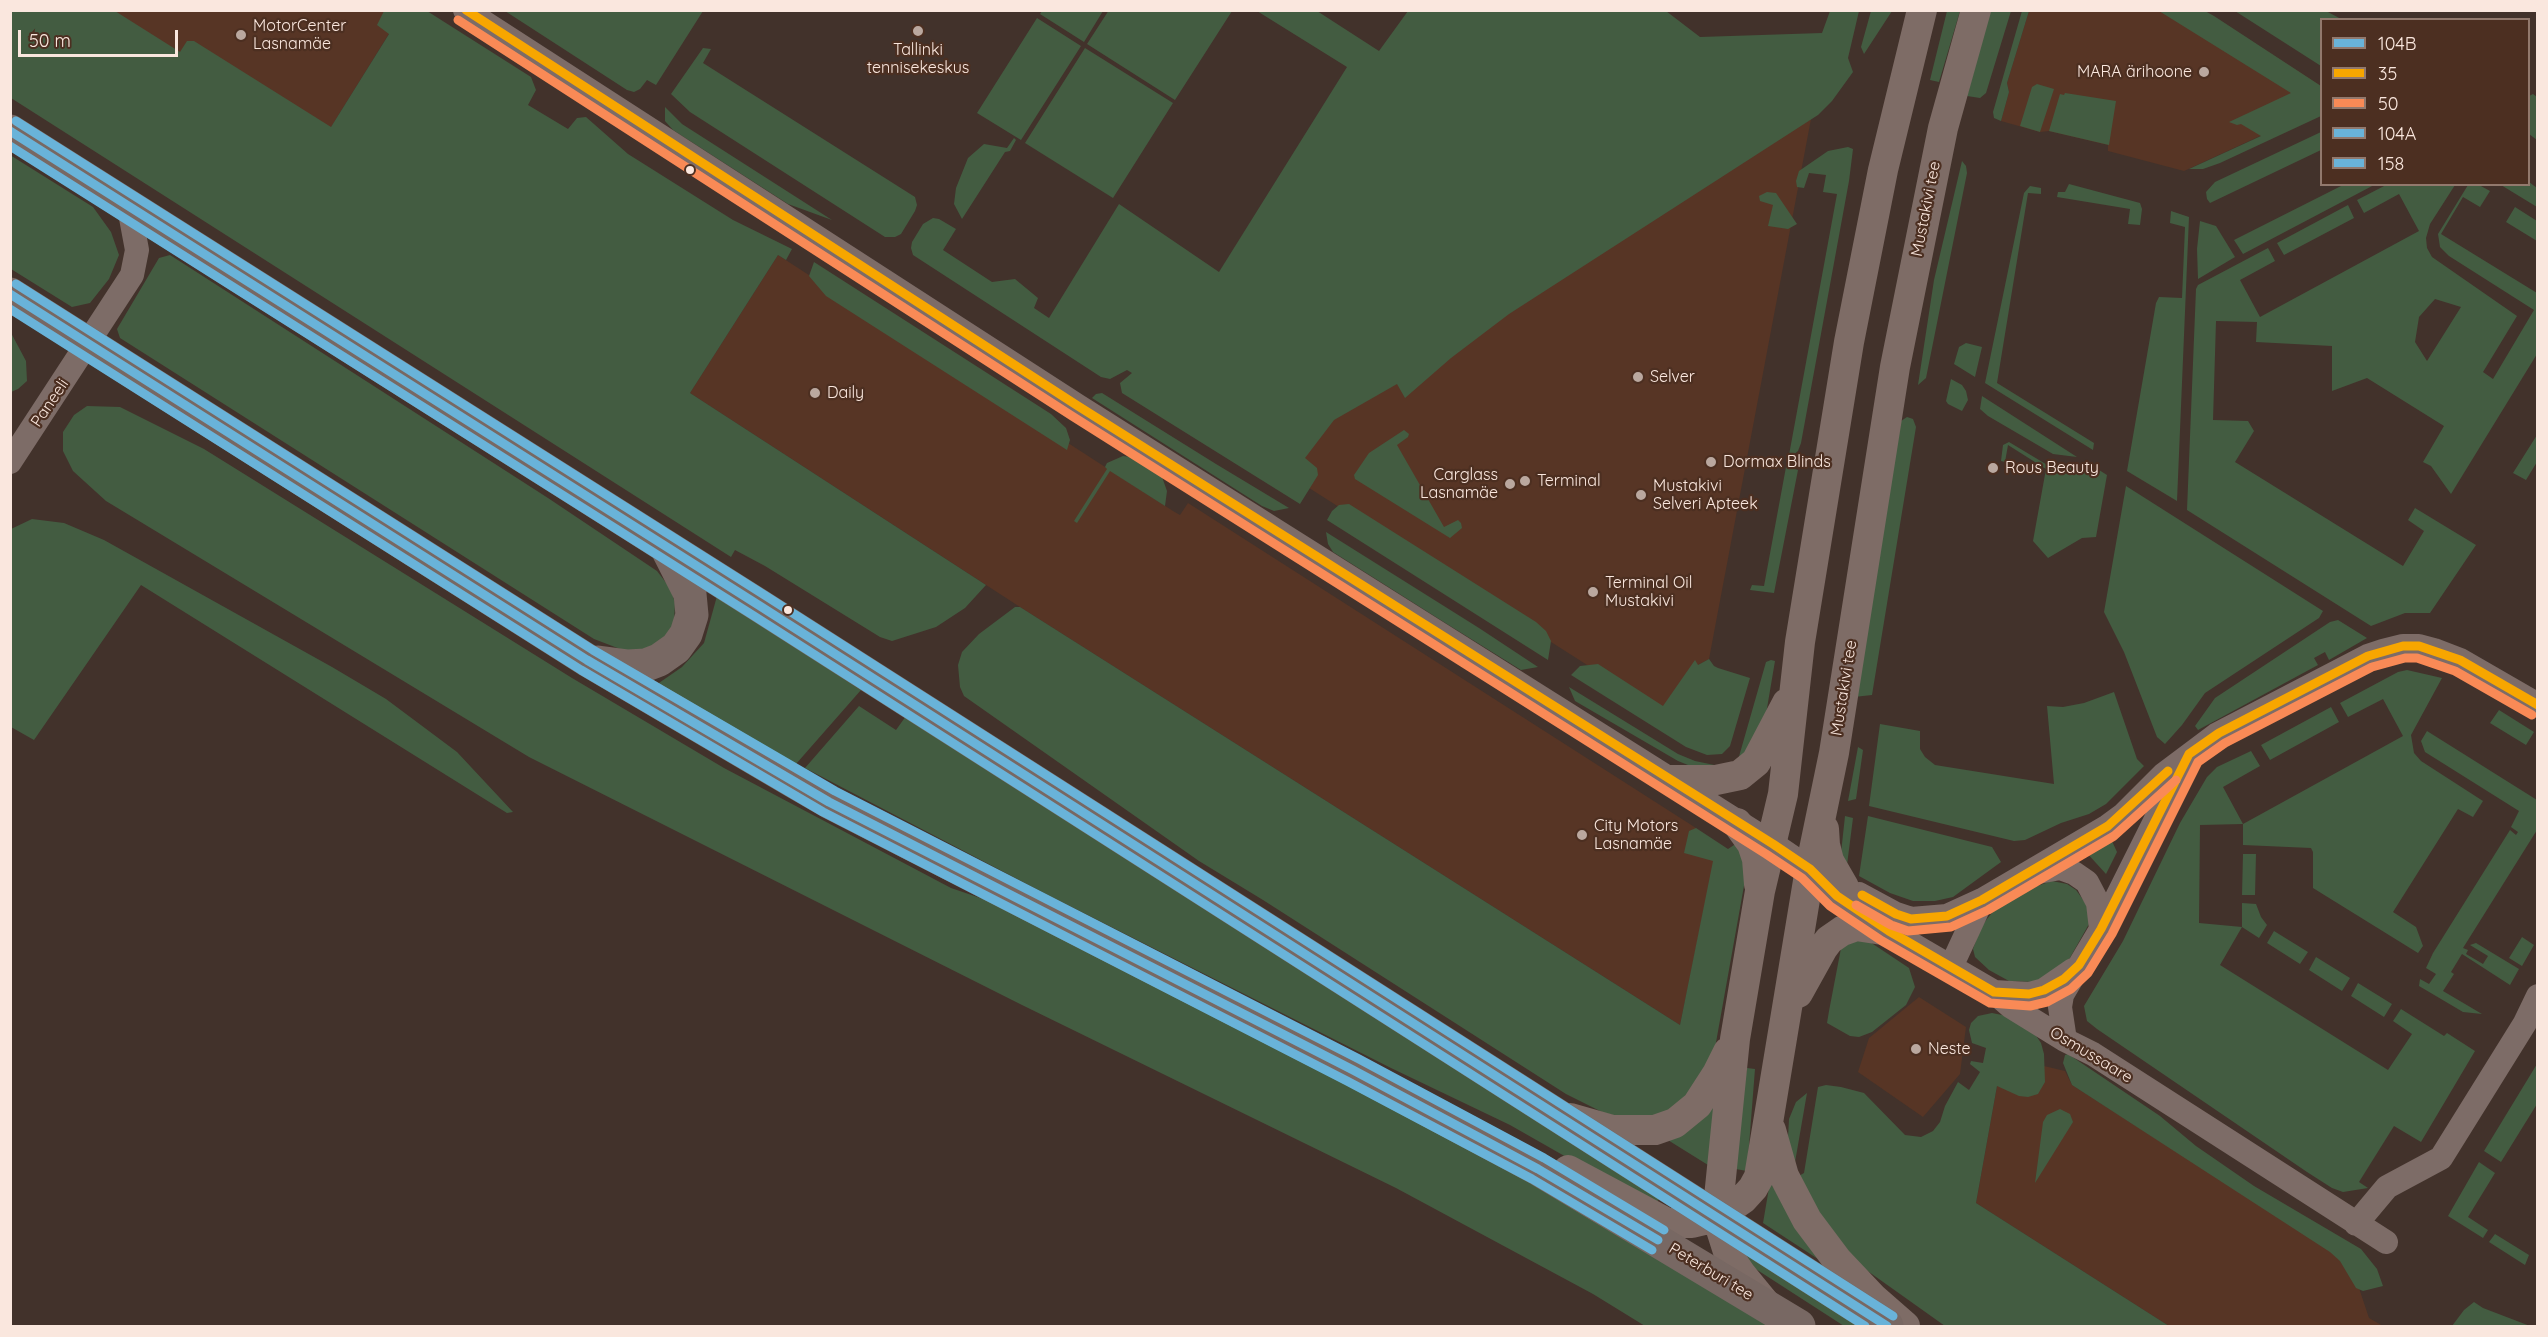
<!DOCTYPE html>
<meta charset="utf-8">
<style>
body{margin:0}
#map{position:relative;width:2548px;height:1337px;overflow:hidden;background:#42322b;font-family:Quicksand,sans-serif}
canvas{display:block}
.frame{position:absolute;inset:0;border:12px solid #fae7de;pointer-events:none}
.legend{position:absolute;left:2320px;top:18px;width:210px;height:168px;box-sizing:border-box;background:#4c2f21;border:2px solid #92796d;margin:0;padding:8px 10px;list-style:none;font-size:18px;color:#fae7de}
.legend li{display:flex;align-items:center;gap:12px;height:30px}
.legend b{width:30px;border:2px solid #92796d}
.scale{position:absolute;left:18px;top:30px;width:160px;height:27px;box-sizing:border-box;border:3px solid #fae7de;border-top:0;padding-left:8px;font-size:18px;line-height:21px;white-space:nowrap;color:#fae7de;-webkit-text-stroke:4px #4c2f21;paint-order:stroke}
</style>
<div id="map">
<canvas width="2548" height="1337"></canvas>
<div class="frame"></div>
<ul class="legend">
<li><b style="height:8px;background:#69b3d9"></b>104B</li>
<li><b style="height:8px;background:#f7a600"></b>35</li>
<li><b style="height:8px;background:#f98a56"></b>50</li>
<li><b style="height:8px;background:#69b3d9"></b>104A</li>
<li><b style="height:8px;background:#69b3d9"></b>158</li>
</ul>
<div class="scale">50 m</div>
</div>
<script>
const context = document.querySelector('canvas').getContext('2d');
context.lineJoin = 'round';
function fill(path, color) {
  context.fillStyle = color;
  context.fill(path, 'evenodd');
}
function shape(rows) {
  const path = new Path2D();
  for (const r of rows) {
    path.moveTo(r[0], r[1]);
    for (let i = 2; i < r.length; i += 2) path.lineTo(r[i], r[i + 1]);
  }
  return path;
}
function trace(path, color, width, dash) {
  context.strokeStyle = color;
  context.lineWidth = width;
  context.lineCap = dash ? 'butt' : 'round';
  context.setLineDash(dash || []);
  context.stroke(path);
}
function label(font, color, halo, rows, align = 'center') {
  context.font = font + ' Quicksand,sans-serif';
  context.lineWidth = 4.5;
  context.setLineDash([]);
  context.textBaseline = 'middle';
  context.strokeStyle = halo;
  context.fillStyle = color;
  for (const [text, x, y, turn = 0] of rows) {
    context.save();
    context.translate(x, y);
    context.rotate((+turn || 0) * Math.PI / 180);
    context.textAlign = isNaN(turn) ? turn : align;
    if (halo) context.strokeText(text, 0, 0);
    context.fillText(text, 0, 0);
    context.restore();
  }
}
fill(shape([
 [384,10,398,19,315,153,100,11],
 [2029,11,2205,11,2321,86,2321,108,2184,171,2108,151,2108,145,2049,131,2040,132,2001,121,2009,92,2007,83],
 [1811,119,1709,659,1698,665,1661,712,1251,451],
 [778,255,1173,511,1180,515,1188,503,1696,828,1714,861,1680,1025,1020,607,690,393],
 [1919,997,1966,1027,1960,1074,1923,1117,1858,1072,1869,1038],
 [2005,1042,2044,1066,2065,1071,2072,1085,2334,1252,2354,1273,2369,1318,2383,1326,2169,1326,1976,1203]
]), '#573525');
fill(shape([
 [1109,10,1232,10,1232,11,1175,100,1087,44],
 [10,11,115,11,180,52,187,41,194,41,331,127,389,34,377,25,384,11,427,11,531,77,536,90,528,105,568,129,577,118,586,117,628,154,733,220,792,249,786,260,778,255,690,393,986,585,965,608,936,627,892,641,880,637,765,566,735,550,731,557,11,98],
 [505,11,703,11,656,85,647,80,640,89,634,92,627,90],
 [1042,11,1042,10,1103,11,1084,42,1040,14],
 [1257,11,1317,11,1379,51,1408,11,1666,11,1700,37,1822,33,1830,11,1859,11,1848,58,1853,72,1832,101,1818,115,1509,314,1451,358,1405,398,1397,384,1334,420,1305,458,1317,468,1318,475,1300,504,1122,393,1120,383,1132,373,1127,370,1110,379,1101,377,913,255,911,248,912,242,923,224,933,218,939,219,956,229,943,250,992,282,1015,279,1038,298,1034,308,1049,318,1119,204,1219,272,1347,67],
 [1871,11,1892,11,1864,54,1861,47],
 [1947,11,1960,11,1939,82,1930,80],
 [1990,11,2011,11,1986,93,1980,98,1967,96],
 [2022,11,2029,11,2007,83,2009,92,2001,121,1994,118,1993,112],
 [2159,11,2205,11,2214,16,2321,86,2321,116,2220,163,2203,169,2189,169,2261,136,2241,124,2237,125,2229,122,2291,93],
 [2235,11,2326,11,2341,19,2322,20,2321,66],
 [1037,18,1081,46,1021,140,977,113],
 [703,48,711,49,703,63,915,197,917,205,915,211,901,234,895,237,885,237,690,112,671,94],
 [1085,48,1173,103,1113,198,1025,143],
 [2037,84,2054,89,2040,132,2020,126,2032,87],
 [2065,93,2116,101,2109,145,2049,131,2060,94,2064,95],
 [2533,94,2537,97,2537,140,2529,134,2529,96],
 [665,107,682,124,832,220,788,204,673,130,665,121],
 [2321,132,2321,150,2210,203,2207,199,2206,192,2215,182],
 [1014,138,1016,140,1010,151,1005,152,962,219,954,204,956,188,968,158,984,144,1007,148],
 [1848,147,1853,149,1849,181,1801,443,1798,451,1793,455,1789,455,1837,194,1823,192,1826,175,1809,173,1804,188,1797,187,1796,181,1799,171,1828,151],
 [10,155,93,207,111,232,119,255,109,279,90,303,72,307,11,269],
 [1962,161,1966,166,1967,173,1926,378,1918,385,1934,280],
 [2529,182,2537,188,2537,207,2501,185,2528,184],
 [2069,184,2140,203,2142,209,2140,225,2128,224,2130,209,2057,197,2058,192,2065,192],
 [2345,184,2374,185,2243,254,2234,240],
 [2386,185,2455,185,2430,224,2426,238,2427,248,2432,257,2517,316,2483,372,2493,379,2534,310,2449,256,2440,247,2438,234,2468,185,2479,185,2490,191,2480,207,2463,197,2441,234,2537,293,2537,354,2451,494,2431,466,2423,462,2444,426,2367,378,2332,391,2332,346,2256,342,2257,322,2216,321,2213,420,2248,421,2254,431,2235,462,2403,566,2424,531,2408,520,2415,508,2476,545,2430,613,2405,613,2371,626,2187,510,2196,289,2198,285,2268,248,2275,261,2240,280,2260,317,2419,231,2399,194,2364,213,2357,200],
 [2435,299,2461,307,2427,361,2415,342,2419,317],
 [2030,186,2041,188,2041,194,2028,193,1997,383,2094,443,2093,450,1985,383,2024,193],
 [1767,192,1776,193,1797,224,1788,229,1768,226,1773,205,1760,201,1759,196],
 [2348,205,2354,218,2284,255,2277,243],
 [2515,207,2537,221,2537,241,2506,222],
 [2171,211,2189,217,2177,501,2127,471,2156,303,2159,297,2182,298,2185,227,2170,223],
 [2200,221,2216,226,2235,257,2198,279,2197,249],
 [170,255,548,498,657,571,671,589,675,603,674,623,667,638,654,648,628,652,594,639,120,338,117,329,159,258],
 [814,262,1051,414,1066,428,1070,440,1067,450,826,296,809,276],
 [10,331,26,361,27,381,18,389,11,392],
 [1966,343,1982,347,1975,377,1954,364,1959,347],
 [1951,379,1962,385,1966,391,1968,400,1962,411,1948,404,1946,401],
 [1102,393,1216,464,1289,508,1274,511,1262,506,1092,398,1096,394],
 [1982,396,2077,457,2053,454,1988,416,1980,409],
 [87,406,120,407,204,449,572,678,724,768,951,888,998,904,1419,1117,1775,1326,1645,1326,1593,1294,1396,1188,1022,1005,529,757,106,501,73,471,63,451,63,432,74,415],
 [1907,417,1913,419,1916,427,1872,695,1854,697,1901,421],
 [1404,430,1409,434,1408,437,1397,445,1444,527,1458,520,1461,523,1462,528,1450,538,1355,479,1354,475,1369,453],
 [2537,435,2537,462,2526,480,2513,473],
 [2009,442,2049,466,2099,470,2107,475,2096,537,2082,538,2048,558,2033,541,2046,469,2008,445,2005,462,2001,461,2003,445],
 [1123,456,1138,458,1153,467,1162,477,1167,491,1165,506,1110,471,1077,523,1074,521,1107,469,1105,467,1107,463],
 [1786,467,1798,470,1774,593,1750,590,1752,585,1764,586],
 [2126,486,2323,611,2319,618,2205,693,2182,725,2165,744,2157,737,2124,652,2104,612],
 [1349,504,1536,622,1546,631,1551,641,1548,660,1327,520,1332,511,1339,505],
 [32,519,64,523,104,540,332,667,386,699,457,752,513,812,507,813,141,585,34,740,11,727,11,529],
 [1326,532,1479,628,1538,667,1521,670,1447,624,1333,552,1328,544],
 [717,596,861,690,796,764,656,685,682,667,704,643],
 [1015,607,1020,607,1680,1025,1713,861,1684,853,1689,831,1696,828,1728,849,1737,843,1747,869,1715,1048,1698,1092,1647,1123,1604,1113,1566,1094,1263,900,1199,861,964,696,960,687,958,665,962,652,979,634],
 [2338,620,2367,638,2329,660,2325,652,2314,658,2318,665,2198,730,2195,726,2215,698,2330,622],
 [1709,659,1714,666,1718,668,1750,678,1730,746,1722,754,1707,755,1686,747,1571,675,1580,666,1598,664,1663,706,1695,660,1698,665],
 [1771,660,1775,661,1764,726,1759,739,1738,760,1766,662],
 [2407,670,2442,678,2411,735,2414,753,2421,761,2483,801,2473,817,2458,809,2393,912,2416,927,2423,946,2418,953,2313,888,2313,852,2311,848,2243,845,2243,824,2200,825,2199,923,2242,927,2242,903,2256,904,2261,917,2267,925,2259,938,2242,927,2220,965,2388,1070,2412,1034,2393,1021,2401,1009,2444,1036,2447,1033,2475,1051,2421,1142,2394,1126,2359,1182,2368,1188,2343,1192,2332,1188,2307,1172,2097,1029,2087,1021,2084,1006,2123,941,2180,823,2207,777,2217,767,2251,751,2260,766,2223,787,2243,824,2403,736,2383,699,2348,717,2340,703,2398,672],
 [1569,687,1678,754,1695,761,1724,767,1693,767,1678,761,1575,701],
 [2114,692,2137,759,2144,766,2106,804,2089,814,2061,823,2025,840,2014,841,1869,806,1880,724,1920,731,1920,749,1925,757,1935,765,2054,784,2047,706,2063,707,2084,703],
 [859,706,896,730,906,716,1660,1197,1654,1207,1510,1125,1391,1068,1046,894,805,768],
 [2331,707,2339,722,2270,760,2261,745],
 [2499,710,2534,732,2526,745,2490,723],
 [2427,731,2537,800,2537,830,2463,948,2468,950,2466,954,2483,964,2488,956,2470,945,2476,943,2519,969,2510,985,2462,954,2451,972,2454,974,2443,991,2482,1014,2463,1012,2419,986,2420,979,2429,984,2436,974,2426,968,2433,953,2510,830,2516,835,2518,832,2511,827,2519,811,2425,752,2421,741],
 [1858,747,1863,750,1856,799,1848,801],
 [1845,816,1853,818,1847,865,1841,853],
 [1868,816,1992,847,2001,862,1953,897,1935,901,1913,901,1890,893,1859,876],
 [2111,839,2117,852,2106,874,2086,852],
 [2243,854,2256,854,2255,895,2242,895],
 [2052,881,2067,884,2076,890,2087,905,2089,924,2067,963,2058,972,2034,982,2009,981,1989,970,1975,957,1973,949,1980,929,1987,919,1995,909,2031,888],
 [2274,931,2308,952,2300,964,2267,943],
 [2522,937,2534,945,2522,966,2509,958],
 [1867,940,1909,968,1915,987,1906,1005,1872,1032,1859,1037,1850,1036,1827,1023,1829,1011,1842,943],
 [2316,957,2350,978,2342,991,2309,970],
 [2358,983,2392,1004,2384,1017,2351,996],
 [1992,1013,2007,1016,2035,1034,2041,1043,2044,1054,2045,1082,2038,1094,2028,1097,2019,1096,1997,1086,1976,1203,2169,1326,1945,1326,1855,1262,1834,1241,1797,1177,1804,1173,1818,1087,1826,1085,1841,1087,1864,1093,1905,1135,1921,1137,1933,1131,1940,1122,1945,1106,1958,1082,1969,1090,1980,1072,1970,1064,1971,1061,1983,1063,1986,1048,1972,1043,1969,1030,1971,1023,1978,1016],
 [2068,1054,2160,1116,2196,1146,2254,1186,2361,1249,2377,1269,2383,1286,2363,1291,2356,1288,2340,1261,2330,1252,2072,1085,2063,1063,2065,1055],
 [2537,1064,2537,1104,2501,1162,2484,1151],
 [1747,1068,1755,1069,1747,1171,1730,1168],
 [1718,1093,1708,1165,1663,1137],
 [1807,1093,1794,1168,1788,1138,1789,1119,1796,1102],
 [2060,1109,2070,1114,2073,1122,2035,1183,2043,1122,2047,1115],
 [2479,1162,2495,1173,2468,1217,2488,1230,2483,1238,2448,1216],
 [1770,1182,1818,1259,1763,1223],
 [2495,1234,2529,1255,2525,1265,2489,1242],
 [1743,1247,1863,1326,1844,1326,1748,1264],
 [2474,1302,2483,1308,2530,1326,2452,1326,2464,1310]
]), '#435c41');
trace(shape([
 [465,10,1078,406,1773,844,1810,869,1822,883,1837,896,1889,931,1994,992,2010,1006,2065,1040,2093,1054,2386,1242],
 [10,462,132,275,137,250,129,207],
 [2033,873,2060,868,2074,873,2087,882,2098,903,2101,929],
 [1859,894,1896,914,1911,919,1947,916,1982,900,2108,826,2123,815,2164,774,2216,735,2368,656,2383,651,2403,646,2419,646,2434,650,2460,660,2538,705],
 [1951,967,1982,900],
 [1994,992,2029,994,2044,990,2073,970],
 [2065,1040,2060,1007,2062,995,2101,929,2183,765],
 [2356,1224,2387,1187,2441,1158,2525,1023,2538,996]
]), '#7d6c67', 24);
trace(shape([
 [1670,780,1716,780,1740,775,1756,762,1787,703],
 [1737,823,1752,844,1757,859,1759,884],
 [1824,829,1825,845,1829,861,1844,887],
 [1798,993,1823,948,1829,940,1842,931,1856,926,1889,931],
 [1570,1118,1612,1130,1655,1130,1675,1123,1697,1105,1717,1074,1728,1052],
 [1771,1130,1784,1176,1807,1220,1837,1260,1873,1298,1905,1326],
 [1568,1170,1667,1223,1692,1223,1717,1217,1743,1199,1753,1188,1759,1177,1810,869,1834,753,1895,367,1943,128,1976,10],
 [1764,1302,1741,1274,1730,1258,1717,1217,1735,1039,1760,891,1783,794,1800,642,1849,342,1883,170,1922,10]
]), '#7e6c66', 30);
trace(shape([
 [10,131,760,606,1887,1326],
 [10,294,587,660,791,780,829,802,1353,1070,1538,1169,1799,1326],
 [598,662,628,666,646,665,659,660,676,648,686,634,692,615,690,594,666,547]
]), '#786863', 33);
trace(shape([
 [10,131,760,606,1887,1326],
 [10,294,587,660,829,802,1353,1070,1538,1169,1658,1240]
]), '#69b3d9', 9);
trace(shape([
 [466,10,1078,406,1773,844,1810,869,1837,896,1889,931,1994,992,2029,994,2044,990,2064,979,2079,965,2101,929,2189,754,2219,733,2368,656,2403,646,2419,646,2460,660,2538,705],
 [1862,895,1896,914,1911,919,1947,916,1982,900,2108,826,2168,771]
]), '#f7a600', 9);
trace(shape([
 [458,20,1072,416,1766,854,1802,878,1830,906,1882,941,1990,1003,2030,1006,2047,1002,2071,989,2088,973,2112,934,2198,762,2225,743,2372,667,2405,658,2417,658,2455,671,2532,715],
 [1856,905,1891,925,1908,931,1951,927,1988,910,2114,836,2176,780]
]), '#f98a56', 9);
trace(shape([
 [10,146,754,616,1865,1326],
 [10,309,581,670,823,812,1347,1081,1532,1179,1652,1250]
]), '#69b3d9', 9);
trace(shape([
 [16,121,766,596,1893,1316],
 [16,284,593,650,835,791,1359,1059,1544,1158,1664,1230]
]), '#69b3d9', 9);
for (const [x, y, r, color] of [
 [918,31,6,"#baa89f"],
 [241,35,6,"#baa89f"],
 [2204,72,6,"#baa89f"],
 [690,170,5,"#fae7de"],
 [1638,377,6,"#baa89f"],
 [815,393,6,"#baa89f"],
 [1711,462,6,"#baa89f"],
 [1993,468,6,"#baa89f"],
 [1525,481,6,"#baa89f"],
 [1510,484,6,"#baa89f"],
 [1641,495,6,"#baa89f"],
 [1593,592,6,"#baa89f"],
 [788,610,5,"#fae7de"],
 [1582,835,6,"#baa89f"],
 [1916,1049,6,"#baa89f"]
]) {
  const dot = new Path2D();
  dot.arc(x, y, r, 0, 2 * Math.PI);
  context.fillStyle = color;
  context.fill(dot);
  trace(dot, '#4c2f21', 2);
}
label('16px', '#fae7de', '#4c2f21', [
 ["MotorCenter",253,26],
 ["Lasnamäe",253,44],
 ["Tallinki",918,50,"center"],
 ["tennisekeskus",918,68,"center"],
 ["MARA ärihoone",2192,72,"right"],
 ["Selver",1650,377],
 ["Daily",827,393],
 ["Dormax Blinds",1723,462],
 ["Rous Beauty",2005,468],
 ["Carglass",1498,475,"right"],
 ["Lasnamäe",1498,493,"right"],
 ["Terminal",1537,481],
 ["Mustakivi",1653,486],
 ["Selveri Apteek",1653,504],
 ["Terminal Oil",1605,583],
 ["Mustakivi",1605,601],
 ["City Motors",1594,826],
 ["Lasnamäe",1594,844],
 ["Neste",1928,1049]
], 'left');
label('16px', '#fae7de', '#4c2f21', [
 ["Mustakivi tee",1926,209,-79],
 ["Paneeli",50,403,-56],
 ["Mustakivi tee",1844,688,-81],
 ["Osmussaare",2091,1055,31],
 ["Peterburi tee",1711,1272,31]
]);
</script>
